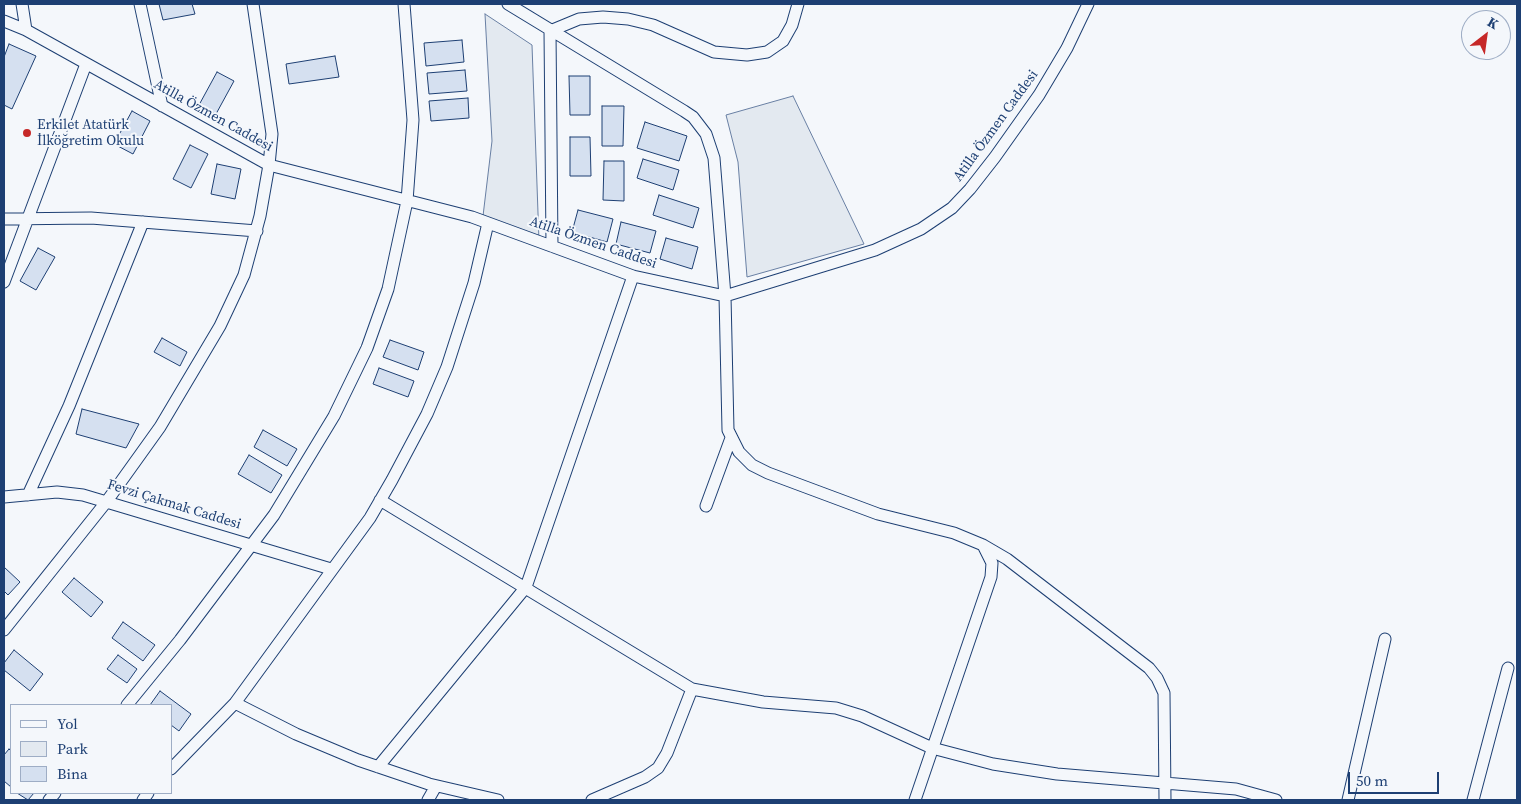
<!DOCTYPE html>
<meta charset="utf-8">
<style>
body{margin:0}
#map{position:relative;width:1521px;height:804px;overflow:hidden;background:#f4f7fb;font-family:"Source Serif 4",serif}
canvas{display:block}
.frame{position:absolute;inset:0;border:5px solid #1d3f73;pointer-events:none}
.legend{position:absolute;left:10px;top:704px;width:162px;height:90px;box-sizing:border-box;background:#f4f7fb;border:1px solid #9eadc5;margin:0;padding:6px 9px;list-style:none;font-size:15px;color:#1d3f73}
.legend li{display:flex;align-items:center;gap:10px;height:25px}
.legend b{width:25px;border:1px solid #9eadc5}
.north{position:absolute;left:1461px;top:10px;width:50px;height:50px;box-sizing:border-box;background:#f4f7fb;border:1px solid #9eadc5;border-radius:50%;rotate:30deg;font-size:14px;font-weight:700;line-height:20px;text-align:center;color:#1d3f73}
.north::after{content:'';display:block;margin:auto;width:18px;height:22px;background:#c62828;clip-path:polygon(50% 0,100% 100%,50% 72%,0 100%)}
.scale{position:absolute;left:1348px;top:772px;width:91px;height:22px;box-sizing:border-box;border:2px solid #1d3f73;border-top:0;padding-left:6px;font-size:15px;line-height:18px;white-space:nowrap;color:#1d3f73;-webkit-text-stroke:4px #f4f7fb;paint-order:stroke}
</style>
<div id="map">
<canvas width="1521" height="804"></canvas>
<div class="frame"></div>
<ul class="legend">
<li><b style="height:6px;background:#f4f7fb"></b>Yol</li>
<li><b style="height:14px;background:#e3e9f0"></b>Park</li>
<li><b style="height:14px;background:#d5e0f0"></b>Bina</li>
</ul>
<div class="north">K</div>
<div class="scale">50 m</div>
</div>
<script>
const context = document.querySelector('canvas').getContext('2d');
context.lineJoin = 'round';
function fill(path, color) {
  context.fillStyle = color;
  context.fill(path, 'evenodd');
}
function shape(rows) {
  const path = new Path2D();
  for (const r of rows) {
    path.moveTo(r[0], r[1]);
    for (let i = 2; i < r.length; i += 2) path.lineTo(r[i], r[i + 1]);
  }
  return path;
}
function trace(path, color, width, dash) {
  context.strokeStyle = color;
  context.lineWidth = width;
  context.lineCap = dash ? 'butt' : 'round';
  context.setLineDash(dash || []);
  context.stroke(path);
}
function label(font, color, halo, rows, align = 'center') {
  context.font = font + ' "Source Serif 4",serif';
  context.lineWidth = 4;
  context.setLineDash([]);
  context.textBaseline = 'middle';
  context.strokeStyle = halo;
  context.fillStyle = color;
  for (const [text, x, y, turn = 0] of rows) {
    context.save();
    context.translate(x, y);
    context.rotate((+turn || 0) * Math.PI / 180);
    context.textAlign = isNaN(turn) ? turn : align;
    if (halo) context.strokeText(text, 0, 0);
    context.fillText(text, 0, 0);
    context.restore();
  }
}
const green = shape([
 [485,14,532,45,539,241,483,216,492,141,485,14],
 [793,96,864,244,747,277,738,162,726,115,793,96]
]);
fill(green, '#e3e9f0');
trace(green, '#687fa3', 1);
const building = shape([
 [159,4,192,4,195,14,163,20,159,4],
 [462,40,464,62,426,66,424,43,462,40],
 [9,44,36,56,12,109,4,105,4,57,9,44],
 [335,56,339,77,289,84,286,64,335,56],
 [465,70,467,91,429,94,427,73,465,70],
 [217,72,234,81,216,114,199,105,217,72],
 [569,76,590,76,590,115,570,115,569,76],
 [468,98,469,118,431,121,429,101,468,98],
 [602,106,624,106,623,146,602,146,602,106],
 [132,111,150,121,133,154,114,144,132,111],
 [645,122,687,136,679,161,637,148,645,122],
 [570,137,590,137,591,176,570,176,570,137],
 [190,145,208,154,191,188,173,179,190,145],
 [643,159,679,170,673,190,637,178,643,159],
 [604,161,624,161,624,201,603,200,604,161],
 [217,164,241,169,235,199,211,194,217,164],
 [659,195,699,208,693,228,653,215,659,195],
 [578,210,613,219,607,242,572,232,578,210],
 [621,222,656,231,650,253,616,244,621,222],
 [666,238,698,247,692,269,660,259,666,238],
 [38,248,55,257,36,290,20,281,38,248],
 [162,338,187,352,180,366,154,352,162,338],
 [390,340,424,352,418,370,383,357,390,340],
 [379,368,414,381,408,397,373,384,379,368],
 [82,409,139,424,126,448,76,434,82,409],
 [263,430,297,449,287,466,254,447,263,430],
 [249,455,282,475,271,493,238,474,249,455],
 [4,567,20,582,8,595,4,591,4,567],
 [74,578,103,602,91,617,62,592,74,578],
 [123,622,155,645,143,661,112,638,123,622],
 [14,650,43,674,30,691,4,670,4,663,14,650],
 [118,655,137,669,127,683,107,669,118,655],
 [160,691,191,714,179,731,171,725,171,705,150,705,160,691],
 [9,749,11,751,11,787,4,781,4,755,9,749],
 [17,793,34,793,28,800,17,793]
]);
fill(building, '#d5e0f0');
trace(building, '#1d3f73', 1);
const street = shape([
 [22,4,26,30],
 [140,4,162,106],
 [508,4,684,111,693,117,706,134,714,158,725,296,728,430,739,452,752,465,768,473,878,514,954,533,983,545,1007,559,1149,668,1157,678,1164,693,1165,800],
 [4,21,26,30,269,165,472,217,633,276,725,296,875,250,921,229,952,208,970,189,995,157,1039,95,1067,48,1088,4],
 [4,219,91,218,257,231],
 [552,246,550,31,579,19,603,17,628,19,653,25,714,52,747,55,767,52,783,41,792,25,798,4],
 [4,282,86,64],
 [28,495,69,406,143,222],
 [4,497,57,492,83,495,331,569],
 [380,500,692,689,763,702,836,708,862,716,932,748,993,764,1057,774,1236,789,1276,800],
 [706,506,731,438],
 [4,630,107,501,160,427,220,326,244,275,260,216,269,165,272,134,253,4],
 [235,703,296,734,358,760,429,784,498,800],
 [127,705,180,640,274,515,334,416,367,348,388,289,407,201,413,120,404,4],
 [378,767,526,587,633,276],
 [171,769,235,703,370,518,392,480,427,414,447,367,474,283,488,223],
 [49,800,55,793],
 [143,800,148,793],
 [428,800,436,786],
 [592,800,645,777,658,768,667,753,692,689],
 [915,800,991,577,992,563,983,545],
 [1348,800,1385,639],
 [1473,800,1508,668]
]);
trace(street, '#1d3f73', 13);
trace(street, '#f4f7fb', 11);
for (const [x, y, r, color] of [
 [27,133,5,"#c62828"]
]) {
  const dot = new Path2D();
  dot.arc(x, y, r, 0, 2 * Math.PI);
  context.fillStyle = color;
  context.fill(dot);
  trace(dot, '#f4f7fb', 2);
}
label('14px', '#1d3f73', '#f4f7fb', [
 ["Atilla Özmen Caddesi",213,116,29],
 ["Atilla Özmen Caddesi",996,126,-54],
 ["Atilla Özmen Caddesi",593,243,19],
 ["Fevzi Çakmak Caddesi",174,505,17]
]);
label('14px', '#1d3f73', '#f4f7fb', [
 ["Erkilet Atatürk",37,125],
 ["İlköğretim Okulu",37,141]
], 'left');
</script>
